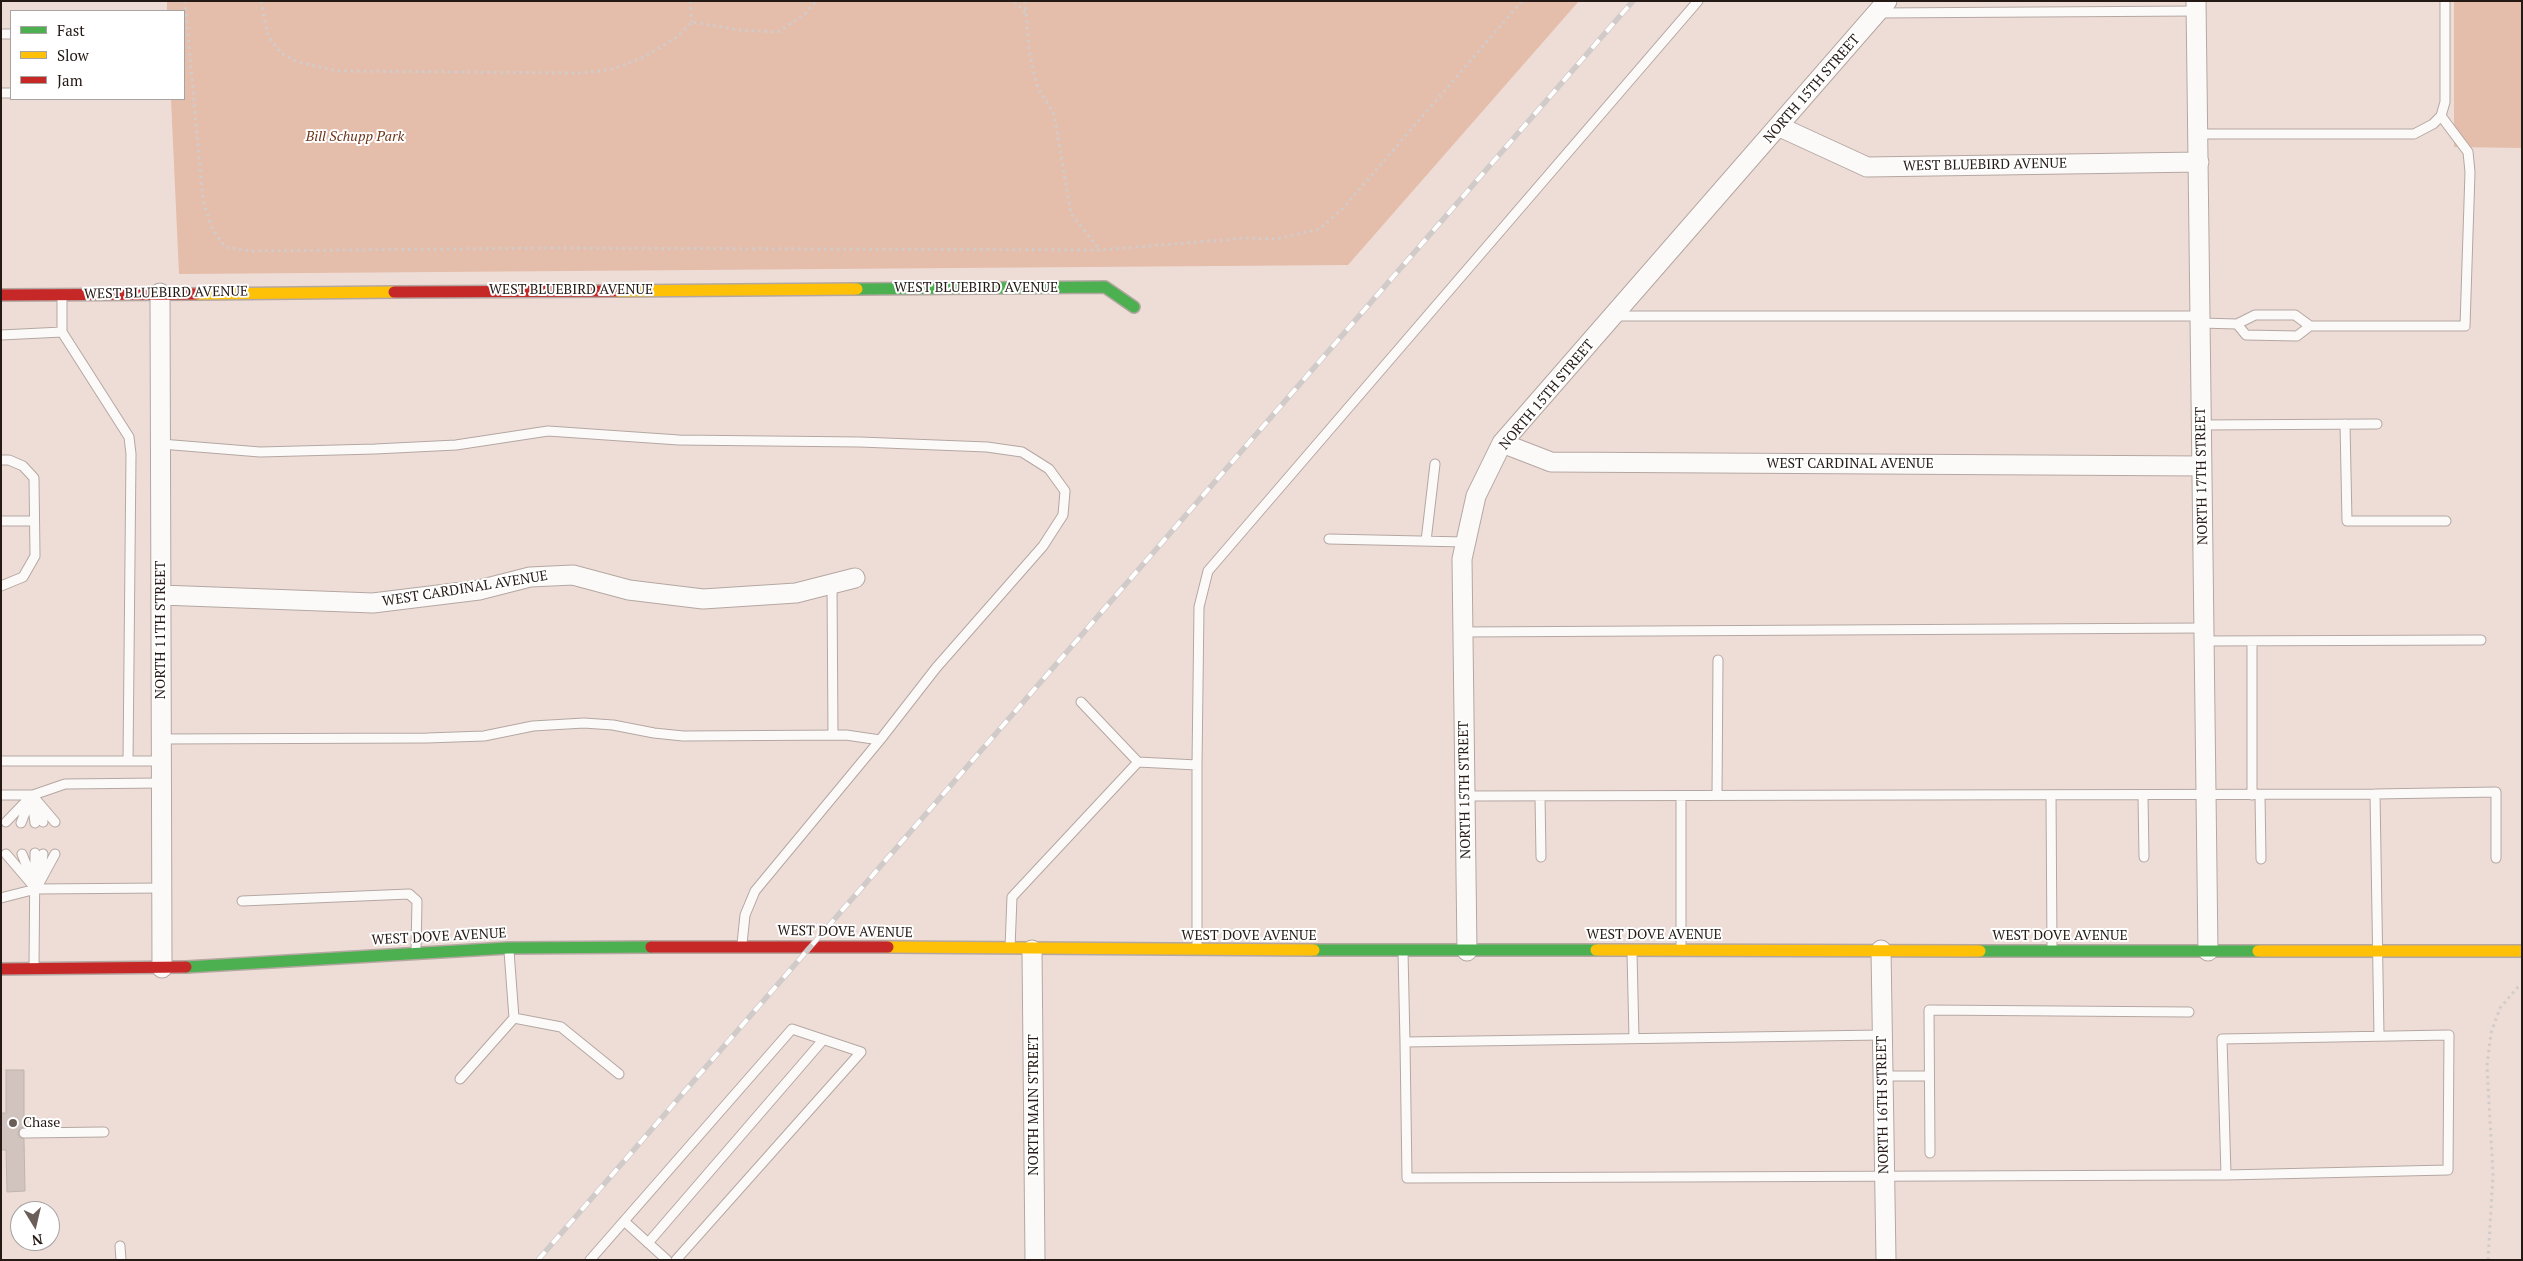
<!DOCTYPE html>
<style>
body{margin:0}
#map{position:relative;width:2523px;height:1261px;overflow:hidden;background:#eeddd6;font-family:"PT Serif",serif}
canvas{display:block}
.frame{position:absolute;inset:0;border:2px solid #241914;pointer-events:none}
.legend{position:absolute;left:10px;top:10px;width:175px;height:90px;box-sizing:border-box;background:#fff;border:1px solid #a7a3a1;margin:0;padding:6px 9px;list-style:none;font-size:15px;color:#241914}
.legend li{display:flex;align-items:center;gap:10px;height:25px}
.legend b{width:25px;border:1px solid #a7a3a1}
.north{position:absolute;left:10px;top:1201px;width:50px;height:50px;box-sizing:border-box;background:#fff;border:1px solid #a7a3a1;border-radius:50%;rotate:171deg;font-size:14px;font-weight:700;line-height:20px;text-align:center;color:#241914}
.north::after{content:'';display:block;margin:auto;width:18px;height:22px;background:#6b5e58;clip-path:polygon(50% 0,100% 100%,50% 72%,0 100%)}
</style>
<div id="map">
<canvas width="2523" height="1261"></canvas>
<div class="frame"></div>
<ul class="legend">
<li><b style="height:6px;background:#4caf50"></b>Fast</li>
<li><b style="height:6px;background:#ffc107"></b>Slow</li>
<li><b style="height:6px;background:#c62828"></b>Jam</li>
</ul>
<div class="north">N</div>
</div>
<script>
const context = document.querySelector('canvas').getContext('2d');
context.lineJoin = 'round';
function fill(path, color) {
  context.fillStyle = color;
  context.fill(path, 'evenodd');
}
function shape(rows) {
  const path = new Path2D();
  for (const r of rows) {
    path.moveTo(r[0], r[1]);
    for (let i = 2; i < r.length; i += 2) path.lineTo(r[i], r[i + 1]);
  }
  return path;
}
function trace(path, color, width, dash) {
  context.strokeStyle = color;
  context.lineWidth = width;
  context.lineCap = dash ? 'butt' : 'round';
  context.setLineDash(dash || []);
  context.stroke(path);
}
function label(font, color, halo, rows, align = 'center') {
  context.font = font + ' "PT Serif",serif';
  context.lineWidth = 4;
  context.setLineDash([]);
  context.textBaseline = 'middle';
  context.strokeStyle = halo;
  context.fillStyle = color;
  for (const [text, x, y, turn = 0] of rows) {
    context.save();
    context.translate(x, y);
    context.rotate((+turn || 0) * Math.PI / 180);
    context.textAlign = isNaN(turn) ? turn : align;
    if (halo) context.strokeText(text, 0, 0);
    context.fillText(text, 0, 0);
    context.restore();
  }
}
fill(shape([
 [167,1,1579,1,1348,265,179,274,171,99,184,99,184,11,167,11],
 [2454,1,2522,1,2522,148,2454,147]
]), '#e5bdab');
const building = shape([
 [6,1070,24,1070,24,1127,20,1128,18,1133,19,1137,24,1139,25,1191,7,1192,6,1150,1,1150,1,1113,6,1113,6,1070]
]);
fill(building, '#d1c4be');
trace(building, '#c1b4ae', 1);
const lane = shape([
 [1878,13,2196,11],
 [1,34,11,34],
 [1,93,11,93],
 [2198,134,2414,134,2433,124,2441,116,2445,102,2445,1],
 [62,297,62,332],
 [1614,316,2200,316],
 [2200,323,2237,324,2255,315,2295,315,2310,326],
 [2237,324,2246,335,2297,336,2310,326,2465,326,2470,172,2468,152,2441,116],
 [1,335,62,332,129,437,131,454,128,761],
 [2345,424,2347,521,2446,521],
 [2201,425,2377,424],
 [161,444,260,452,375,449,456,445,548,431,679,440,860,442,987,447,1022,452,1049,469,1065,491,1063,515,1043,546,936,668,880,740],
 [1,460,9,460,23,466,34,478,35,556,23,577,1,586],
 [1,521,34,521],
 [1329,539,1465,542],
 [1426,541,1435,464],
 [832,584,833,735],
 [1463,632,2203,628],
 [2204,641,2481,640],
 [2252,641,2252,795],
 [1081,702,1138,762],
 [162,739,427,738,484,736,533,726,584,723,613,725,654,733,683,736,846,735,880,740,755,891,745,915,742,944],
 [1,761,162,761],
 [1197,765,1199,607,1208,571,1698,1],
 [2375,794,2496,792,2496,858],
 [1,795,33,795,65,784,162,783],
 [32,795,55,822],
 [1717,795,1718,660],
 [2051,795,2052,948],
 [2260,795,2261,859],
 [1465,796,2375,794,2379,1035],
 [1540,796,1541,857],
 [2143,796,2144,857],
 [35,802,43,822],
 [33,808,35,823],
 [6,822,32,795],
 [21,823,30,800],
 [6,854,36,889],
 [22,854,33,882],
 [40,872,43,854],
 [36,889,55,854],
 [1,898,36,889,162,888],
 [242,901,409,894,417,901,416,950],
 [1010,948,1012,897,1138,762,1197,765,1197,948],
 [1681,948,1681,796],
 [509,951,514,1018],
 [1403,952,1405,1042,1882,1035],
 [1632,953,1634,1038],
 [34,966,35,853],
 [1405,1042,1407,1178,2213,1175,2226,1175,2448,1170,2449,1035,2222,1039,2226,1175],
 [1883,1076,1929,1076],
 [460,1079,514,1018,561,1027,619,1074],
 [24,1133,104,1132],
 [1930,1153,1929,1010,2189,1012],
 [624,1221,667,1260],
 [648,1243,823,1040],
 [120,1246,121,1260],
 [590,1260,792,1029,861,1052,676,1260]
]);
const street = shape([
 [2196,1,2208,951],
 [1780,127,1867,167,2199,162],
 [160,293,162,968],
 [1502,443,1551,462,2201,466],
 [161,595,373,603,479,590,530,577,573,575,629,590,703,599,796,593,855,578],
 [1032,950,1035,1260],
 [1881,950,1886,1260],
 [1467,951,1462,559,1476,496,1502,443,1887,1]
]);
const fast = shape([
 [857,289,1105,287,1134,307],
 [1314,950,1596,950],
 [1980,951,2258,951],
 [186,967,508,948,651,947]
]);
const slow = shape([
 [616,291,857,289],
 [196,294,394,292],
 [888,947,1314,950],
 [1596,950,1980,951],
 [2258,951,2522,951]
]);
const jam = shape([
 [394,292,616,291],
 [1,295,196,294],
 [651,947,888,947],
 [1,969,186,967]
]);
trace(lane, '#b4a7a2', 11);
trace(street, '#b4a7a2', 21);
trace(fast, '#b4a7a2', 14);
trace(slow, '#b4a7a2', 14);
trace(jam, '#b4a7a2', 14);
trace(shape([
 [185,1,203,201,212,228,225,247,250,251,553,248,1101,250,1246,238,1276,239,1320,229,1345,206,1522,1],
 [261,1,268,36,281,53,298,62,338,71,582,73,613,69,644,57,677,37,692,22,739,30,778,32,805,14,816,1],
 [690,1,692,22],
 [1015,1,1026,14],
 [1025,1,1029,50,1034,75,1038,88,1054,114,1071,214,1100,250],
 [2488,1260,2493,1174,2487,1066,2491,1033,2500,1008,2517,988,2522,986]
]), '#d1ccca', 3, [2.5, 4]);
trace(lane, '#fcfaf9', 9);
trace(street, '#fcfaf9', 19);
trace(fast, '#4caf50', 11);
trace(slow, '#ffc107', 11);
trace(jam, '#c62828', 11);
const rail = shape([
 [538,1260,1633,1]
]);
trace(rail, '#d0cbc9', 5.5);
trace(rail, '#fff', 4, [11]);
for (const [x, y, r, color] of [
 [13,1123,5,"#6b5e58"]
]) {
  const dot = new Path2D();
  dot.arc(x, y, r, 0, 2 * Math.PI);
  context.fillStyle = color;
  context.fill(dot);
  trace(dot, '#fff', 2);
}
label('14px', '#241914', '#fff', [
 ["NORTH 15TH STREET",1812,89,-49],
 ["WEST BLUEBIRD AVENUE",1985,165,-1],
 ["WEST BLUEBIRD AVENUE",976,288],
 ["WEST BLUEBIRD AVENUE",571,290],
 ["WEST BLUEBIRD AVENUE",166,293,-1],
 ["NORTH 15TH STREET",1547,395,-50],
 ["WEST CARDINAL AVENUE",1850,464],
 ["NORTH 17TH STREET",2202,476,-91],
 ["WEST CARDINAL AVENUE",465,589,-9],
 ["NORTH 11TH STREET",161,630,-90],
 ["NORTH 15TH STREET",1465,790,-91],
 ["WEST DOVE AVENUE",845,932,1],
 ["WEST DOVE AVENUE",1654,935],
 ["WEST DOVE AVENUE",1249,936],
 ["WEST DOVE AVENUE",2060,936],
 ["WEST DOVE AVENUE",439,937,-3],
 ["NORTH MAIN STREET",1034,1105,-90],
 ["NORTH 16TH STREET",1883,1105,-91]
]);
label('italic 14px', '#6d3419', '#fff', [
 ["Bill Schupp Park",355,137]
]);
label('14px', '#241914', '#fff', [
 ["Chase",23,1123]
], 'left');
</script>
